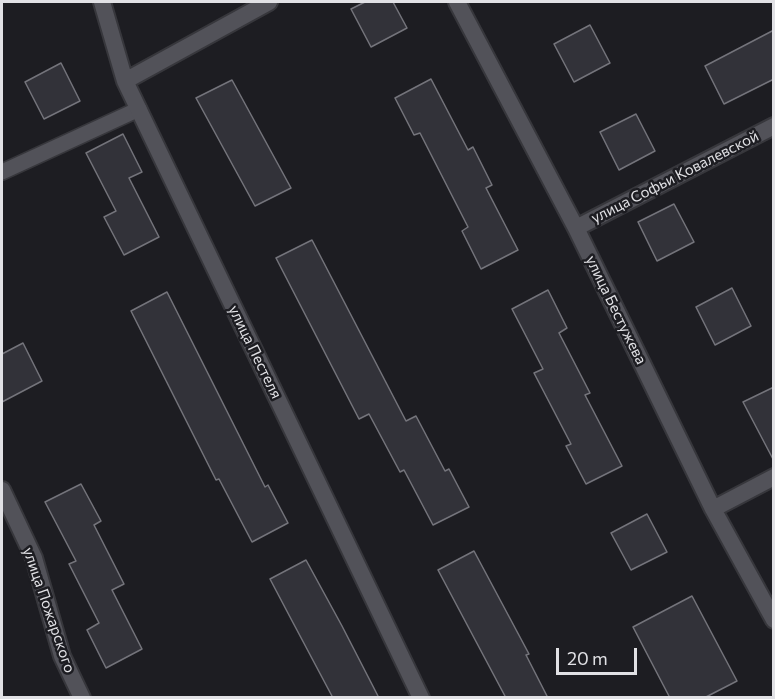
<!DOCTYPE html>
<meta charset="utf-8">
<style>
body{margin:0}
#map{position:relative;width:775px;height:699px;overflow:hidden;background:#1d1d22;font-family:Commissioner,sans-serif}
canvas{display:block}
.frame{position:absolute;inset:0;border:3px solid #e1e1e5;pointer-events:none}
.scale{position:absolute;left:556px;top:648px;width:81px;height:27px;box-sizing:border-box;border:3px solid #e1e1e5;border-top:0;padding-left:8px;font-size:18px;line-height:21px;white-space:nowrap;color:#e1e1e5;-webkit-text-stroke:4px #1d1d22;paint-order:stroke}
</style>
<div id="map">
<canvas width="775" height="699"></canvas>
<div class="frame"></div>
<div class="scale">20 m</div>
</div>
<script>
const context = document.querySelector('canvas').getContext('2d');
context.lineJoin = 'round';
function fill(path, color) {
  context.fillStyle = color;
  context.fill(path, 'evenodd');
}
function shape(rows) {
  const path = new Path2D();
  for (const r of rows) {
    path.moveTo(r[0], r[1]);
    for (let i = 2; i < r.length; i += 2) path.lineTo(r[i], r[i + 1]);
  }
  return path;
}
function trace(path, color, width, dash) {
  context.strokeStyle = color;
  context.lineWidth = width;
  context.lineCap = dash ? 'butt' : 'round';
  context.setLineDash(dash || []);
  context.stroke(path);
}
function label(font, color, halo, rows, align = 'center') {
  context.font = font + ' Commissioner,sans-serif';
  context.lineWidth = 5;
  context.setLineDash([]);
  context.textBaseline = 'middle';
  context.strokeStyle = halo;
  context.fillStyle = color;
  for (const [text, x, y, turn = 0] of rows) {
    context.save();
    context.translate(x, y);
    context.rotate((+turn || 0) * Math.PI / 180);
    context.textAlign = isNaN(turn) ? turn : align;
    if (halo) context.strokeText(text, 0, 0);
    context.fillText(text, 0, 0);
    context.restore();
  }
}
const building = shape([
 [365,2,393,2,407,28,371,47,351,9,365,2],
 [590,25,610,63,574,82,554,44,590,25],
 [774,30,774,79,724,104,705,66,774,30],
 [61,63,80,101,44,119,25,82,61,63],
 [431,79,468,150,473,147,492,185,486,188,518,250,481,269,462,231,468,227,420,133,414,135,395,98,431,79],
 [232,80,291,188,255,206,196,98,232,80],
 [636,114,655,151,619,170,600,132,636,114],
 [123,134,142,172,129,178,159,237,124,255,104,217,116,211,86,153,123,134],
 [674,204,694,242,657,261,638,222,674,204],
 [312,240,406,421,416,416,445,471,449,469,469,507,433,525,404,470,400,472,369,414,359,419,276,258,312,240],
 [732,288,751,326,715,345,696,307,732,288],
 [548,290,567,328,559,333,590,393,585,395,622,466,586,484,566,446,571,444,534,373,543,369,512,309,548,290],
 [167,292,265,487,268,485,288,523,252,542,219,479,216,480,131,311,167,292],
 [23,343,42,381,2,402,2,354,23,343],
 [774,387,774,461,743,402,774,387],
 [81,484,101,521,94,525,124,584,112,590,142,649,106,668,87,630,99,623,69,564,76,561,45,502,81,484],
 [647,514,667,552,631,570,611,533,647,514],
 [474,551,529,654,526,655,548,698,506,698,438,570,474,551],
 [306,560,342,626,379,698,333,698,290,617,270,579,306,560],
 [692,596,737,681,704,698,670,698,633,627,692,596]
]);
fill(building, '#323239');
trace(building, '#74747b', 1.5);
const service = shape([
 [2,172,139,109]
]);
const minor = shape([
 [102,2,125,81,421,698],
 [457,2,576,228,713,509,774,620],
 [125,81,269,2],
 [576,228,774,126],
 [2,490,34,558,62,656,82,698],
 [713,509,774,477]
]);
trace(service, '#37373c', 18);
trace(minor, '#37373c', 20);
trace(service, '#525259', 15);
trace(minor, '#525259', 16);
label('15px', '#e1e1e5', '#1d1d22', [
 ["улица Софьи Ковалевской",675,177,-27],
 ["улица Бестужева",616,310,64],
 ["улица Пестеля",255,352,64],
 ["улица Пожарского",49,610,71]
]);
</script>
